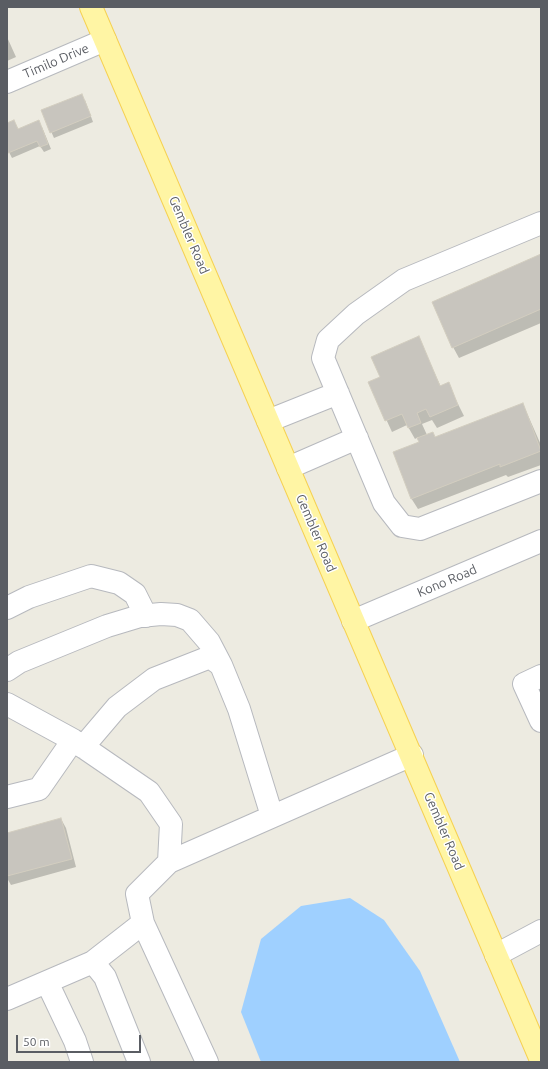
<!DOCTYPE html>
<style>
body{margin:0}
#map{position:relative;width:548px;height:1069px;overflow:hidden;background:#edebe1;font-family:Ubuntu,sans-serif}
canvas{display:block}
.frame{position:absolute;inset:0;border:8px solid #5a5d63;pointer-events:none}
.scale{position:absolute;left:16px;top:1035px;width:125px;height:18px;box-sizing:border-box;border:2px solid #5a5d63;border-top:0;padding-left:5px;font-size:12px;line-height:14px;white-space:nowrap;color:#5a5d63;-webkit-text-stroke:3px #fff;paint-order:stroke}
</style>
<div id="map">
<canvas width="548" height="1069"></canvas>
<div class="frame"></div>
<div class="scale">50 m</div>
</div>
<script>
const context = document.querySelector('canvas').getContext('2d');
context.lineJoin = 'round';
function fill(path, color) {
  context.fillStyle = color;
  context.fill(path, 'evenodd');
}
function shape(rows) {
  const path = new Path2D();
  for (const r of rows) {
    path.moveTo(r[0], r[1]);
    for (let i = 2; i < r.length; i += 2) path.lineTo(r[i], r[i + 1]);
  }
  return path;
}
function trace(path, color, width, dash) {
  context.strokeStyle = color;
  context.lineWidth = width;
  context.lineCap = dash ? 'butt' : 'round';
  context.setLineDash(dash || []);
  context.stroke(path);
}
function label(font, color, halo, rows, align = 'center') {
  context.font = font + ' Ubuntu,sans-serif';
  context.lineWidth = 3;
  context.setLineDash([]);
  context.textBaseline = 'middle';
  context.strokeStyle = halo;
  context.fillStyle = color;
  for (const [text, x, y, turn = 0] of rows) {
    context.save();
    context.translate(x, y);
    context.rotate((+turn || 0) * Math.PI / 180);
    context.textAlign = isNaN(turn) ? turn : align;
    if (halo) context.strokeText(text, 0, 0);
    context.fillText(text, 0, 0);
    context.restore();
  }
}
fill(shape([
 [350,898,384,920,420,971,460,1062,261,1062,241,1012,261,939,301,906]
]), '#9fd0ff');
fill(shape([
 [7,37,16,57,7,61],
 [85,100,93,122,54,138,42,111],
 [14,121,18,129,42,127,51,149,44,152,40,146,12,158,7,148,7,124],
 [541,255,541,323,459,358,453,347],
 [418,337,441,387,448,384,464,416,437,428,432,420,422,424,427,435,435,438,523,404,541,445,541,465,508,477,506,475,418,509,411,498,420,443,418,437,415,439,407,425,392,432,369,382,381,377],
 [61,819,66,828,76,867,11,885,7,878,7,834]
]), '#0003');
const building = shape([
 [82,94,91,116,50,133,41,110,82,94],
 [14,120,18,129,39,120,48,144,40,147,37,141,8,153,7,123,14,120],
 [541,254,541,309,452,348,432,302,541,254],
 [419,336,440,386,449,382,458,405,430,417,426,409,417,413,421,423,408,428,402,414,385,421,368,382,380,377,371,357,419,336],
 [523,403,541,451,500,467,500,464,411,499,393,452,419,442,417,438,433,432,435,437,523,403],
 [61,818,72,859,7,876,7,833,61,818]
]);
fill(building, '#c8c5be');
trace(building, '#d2cdbf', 1);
const minor = shape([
 [7,82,105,40],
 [541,223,404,280,356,314,328,340,323,358,384,503,402,526,420,529,541,481],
 [268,421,338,393],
 [288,468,357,438],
 [7,608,29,597,91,576,119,583,135,594,146,616],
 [353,621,541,541],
 [7,670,19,662,107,626,140,616,161,614,177,615,190,620,209,642,221,665],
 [541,676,524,684,541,721],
 [7,704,73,740,149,792,171,824,169,862],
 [83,747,117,707,154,679,210,657,221,665,239,709,272,816],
 [7,797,39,789,73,740],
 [496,955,541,931],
 [93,962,105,977,139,1062],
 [47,982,75,1041,82,1062],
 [7,999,93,962,143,923],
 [207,1062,143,923,137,894,169,862,412,755]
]);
const major = shape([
 [91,7,541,1060]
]);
trace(minor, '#b7b9be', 24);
trace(major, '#f6d152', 24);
trace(minor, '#fff', 22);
trace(major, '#fff5a4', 22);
label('13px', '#5a5d63', '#fff', [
 ["Timilo Drive",56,61,-23],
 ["Gembler Road",189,235,67],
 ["Gembler Road",316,533,67],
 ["Kono Road",447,581,-23],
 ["Gembler Road",444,831,67]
]);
</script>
